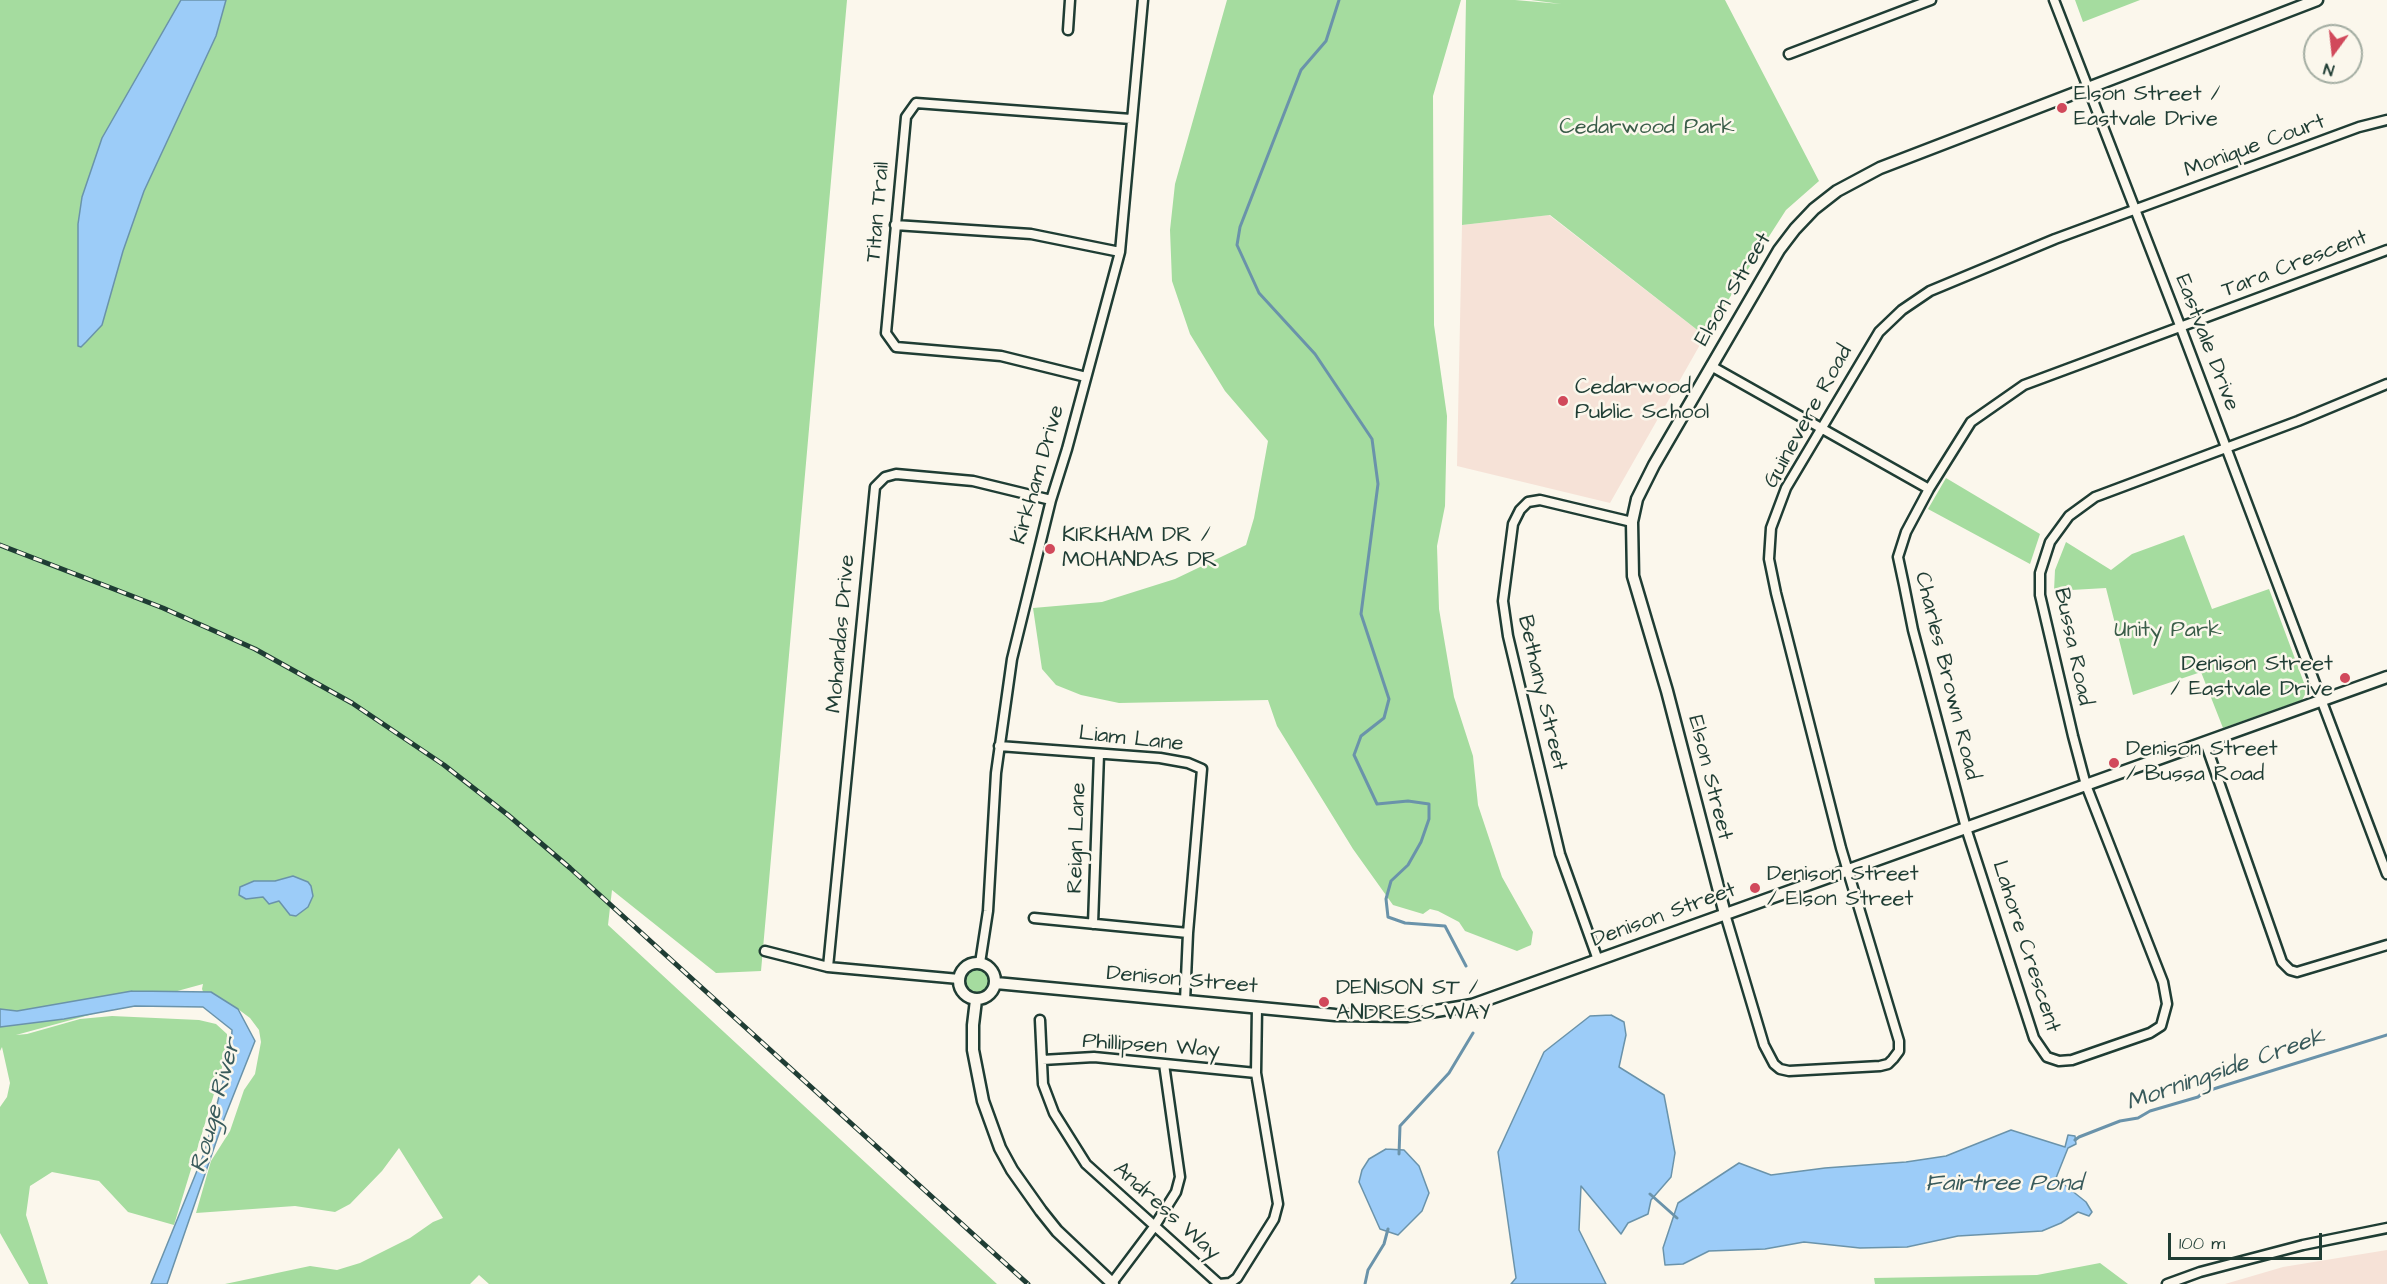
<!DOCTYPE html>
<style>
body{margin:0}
#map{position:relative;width:2387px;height:1284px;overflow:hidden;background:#fbf7ec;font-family:"Architects Daughter",sans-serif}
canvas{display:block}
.north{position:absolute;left:2303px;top:24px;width:60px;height:60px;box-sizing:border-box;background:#fbf7ec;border:2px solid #a3ada2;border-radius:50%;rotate:195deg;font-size:16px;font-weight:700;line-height:24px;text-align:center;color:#1f3d34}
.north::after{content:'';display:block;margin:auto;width:21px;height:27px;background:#d1495b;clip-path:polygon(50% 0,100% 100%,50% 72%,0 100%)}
.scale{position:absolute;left:2168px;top:1233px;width:154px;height:27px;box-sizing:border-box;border:3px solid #1f3d34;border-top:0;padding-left:8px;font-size:18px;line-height:21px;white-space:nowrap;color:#1f3d34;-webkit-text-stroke:4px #fbf7ec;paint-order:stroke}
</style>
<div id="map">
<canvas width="2387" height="1284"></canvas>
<div class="north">N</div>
<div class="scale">100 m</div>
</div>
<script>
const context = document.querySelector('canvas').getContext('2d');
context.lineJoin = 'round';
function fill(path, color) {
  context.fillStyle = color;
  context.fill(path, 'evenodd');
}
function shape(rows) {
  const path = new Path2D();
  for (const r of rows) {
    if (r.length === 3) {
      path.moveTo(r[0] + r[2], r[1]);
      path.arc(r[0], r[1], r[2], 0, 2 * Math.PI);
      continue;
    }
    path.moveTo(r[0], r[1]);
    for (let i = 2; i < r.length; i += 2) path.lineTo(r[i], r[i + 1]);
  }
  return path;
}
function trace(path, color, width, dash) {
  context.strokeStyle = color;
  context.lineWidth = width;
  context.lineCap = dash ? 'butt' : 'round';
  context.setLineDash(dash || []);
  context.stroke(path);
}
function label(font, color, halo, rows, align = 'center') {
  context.font = font + ' "Architects Daughter",sans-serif';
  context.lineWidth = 5;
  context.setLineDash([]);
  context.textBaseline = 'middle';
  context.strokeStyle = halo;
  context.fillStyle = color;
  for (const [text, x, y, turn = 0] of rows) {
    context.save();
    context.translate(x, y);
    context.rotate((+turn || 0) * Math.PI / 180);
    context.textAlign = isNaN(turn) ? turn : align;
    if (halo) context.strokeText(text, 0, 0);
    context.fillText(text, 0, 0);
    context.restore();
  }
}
fill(shape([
 [1549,215,1705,336,1610,503,1457,466,1462,225],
 [2387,1250,2387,1284,2225,1284,2283,1267]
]), '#f6e2d7');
fill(shape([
 [0,0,847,0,761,971,716,973,612,890,608,925,997,1284,489,1284,479,1275,470,1284,225,1284,310,1266,337,1270,360,1263,410,1238,433,1222,443,1218,399,1148,382,1171,350,1204,335,1212,295,1206,196,1213,211,1161,230,1131,244,1090,255,1074,261,1042,259,1030,250,1018,238,1009,207,1002,202,989,203,984,16,1035,27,1034,80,1019,112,1016,199,1020,216,1024,227,1034,228,1048,174,1225,128,1212,99,1181,52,1172,30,1186,26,1215,48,1284,29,1284,0,1233,0,1107,7,1097,10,1083,2,1047,0,1051],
 [1227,0,1461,0,1433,96,1434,325,1447,416,1445,506,1437,546,1439,609,1454,697,1473,756,1478,805,1502,877,1533,932,1531,945,1517,951,1465,931,1459,922,1438,911,1430,909,1423,914,1393,905,1353,849,1277,726,1268,700,1119,703,1081,695,1056,685,1042,669,1033,608,1102,602,1175,579,1246,545,1254,518,1268,441,1225,391,1190,334,1172,281,1170,230,1175,184],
 [1466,0,1515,0,1561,4,1531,0,1725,0,1819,181,1786,210,1705,336,1550,215,1462,225],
 [2075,0,2140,0,2083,22],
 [1946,478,2040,534,2030,564,1928,509],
 [2184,535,2212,609,2269,589,2307,691,2302,700,2223,728,2201,672,2133,695,2106,588,2054,591,2055,570,2066,542,2111,570,2132,554],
 [977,981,11],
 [2100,1263,2128,1284,1875,1284,1874,1278,2037,1275]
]), '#a5dc9f');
const water = shape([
 [181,0,226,0,216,36,144,191,123,251,102,325,86,342,81,347,78,346,78,224,82,197,102,138,181,0],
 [293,876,308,882,311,886,313,896,308,907,296,916,290,915,279,901,269,904,263,897,246,899,239,895,240,887,254,881,275,881,293,876],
 [132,991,211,992,238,1009,255,1041,224,1119,167,1284,151,1284,205,1151,231,1050,232,1030,203,1007,135,1006,64,1019,0,1027,0,1009,17,1011,132,991],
 [1611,1015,1624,1022,1626,1035,1619,1067,1664,1095,1675,1153,1671,1177,1651,1200,1648,1214,1628,1223,1621,1234,1581,1186,1579,1230,1606,1284,1511,1284,1516,1278,1498,1152,1544,1052,1590,1016,1611,1015],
 [2011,1130,2065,1147,2068,1135,2075,1136,2076,1144,2068,1148,2056,1178,2086,1202,2092,1212,2089,1216,2078,1212,2061,1223,2042,1231,1958,1236,1907,1247,1860,1248,1804,1242,1765,1249,1709,1251,1683,1264,1665,1265,1663,1248,1678,1203,1739,1163,1771,1175,1825,1168,1906,1162,1946,1156,2011,1130],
 [1386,1149,1404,1150,1419,1166,1429,1193,1422,1211,1398,1235,1380,1229,1359,1182,1362,1170,1369,1159,1386,1149]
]);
fill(water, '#9cccf8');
trace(water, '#6a93aa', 1.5);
trace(shape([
 [1339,0,1326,41,1301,70,1240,227,1237,245,1259,293,1315,354,1372,439,1378,484,1361,614,1389,699,1384,718,1361,736,1354,755,1377,804,1408,801,1429,804,1429,819,1421,842,1408,865,1391,881,1386,899,1388,917,1405,923,1445,926,1466,966],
 [2075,1140,2079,1137,2120,1121,2138,1118,2150,1111,2198,1097,2204,1092,2226,1085,2387,1035],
 [1399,1154,1400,1126,1449,1073,1473,1033],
 [1650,1194,1677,1218],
 [1365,1284,1368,1270,1384,1244,1388,1229]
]), '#6a93aa', 3);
const minor = shape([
 [2054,0,2181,328,2387,874],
 [1068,30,1070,0],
 [1789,54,1931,0],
 [895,225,1031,234,1120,252],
 [2387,250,2024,385,1971,422,1929,489,1906,532,1898,557,1904,585,1913,630,1966,828,2034,1038,2047,1057,2059,1061,2072,1060,2150,1033,2161,1026,2167,1004,2163,982,2086,785,2073,736,2040,595,2040,573,2050,542,2069,516,2095,497,2298,421,2387,384],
 [1711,366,1929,489],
 [1086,377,1001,356,896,347,886,333,906,117,916,103,1131,119],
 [2205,742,2282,962,2290,970,2297,972,2387,945],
 [999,746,1160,758,1188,763,1202,769,1188,933,1185,1001],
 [1725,914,1764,1045,1774,1064,1780,1069,1789,1071,1880,1066,1888,1064,1893,1059,1899,1051,1899,1041,1841,848,1776,593,1769,559,1771,528,1786,488,1879,332,1902,310,1930,291,2055,239,2359,127,2387,120],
 [1034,918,1188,933],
 [1093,924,1099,754],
 [765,951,828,967,959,979],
 [1598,960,1560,854,1508,636,1503,601,1513,524,1520,510,1528,502,1540,500,1632,522],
 [980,963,988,911,996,773,1012,659,1051,500,1067,449,1120,252,1143,0],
 [828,967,875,487,885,477,896,474,973,481,1051,500],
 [1040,1020,1043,1084,1054,1113,1086,1164,1219,1284,1230,1283,1237,1278,1274,1219,1278,1204,1256,1073,1257,1008],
 [1042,1060,1094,1057,1256,1073],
 [1112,1283,1154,1227,1176,1192,1180,1177,1164,1064],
 [2167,1284,2200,1272,2303,1245,2387,1228]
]);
const tertiary = shape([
 [1725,914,1667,691,1633,576,1632,522,1637,499,1654,465,1779,250,1795,229,1814,209,1837,191,1880,168,2317,0],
 [977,981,18],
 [996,983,1335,1015,1406,1016,1472,1005,2387,677],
 [976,1000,973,1025,973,1050,983,1101,1000,1148,1012,1170,1041,1211,1057,1231,1113,1284]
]);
trace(minor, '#1f3d34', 13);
trace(tertiary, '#1f3d34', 15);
trace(minor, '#fbf7ec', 8);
trace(tertiary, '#fbf7ec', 10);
const rail = shape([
 [0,545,163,608,255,649,352,703,444,765,508,815,570,868,1028,1284]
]);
trace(rail, '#1f3d34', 5);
trace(rail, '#fbf7ec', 3, [9]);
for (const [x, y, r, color] of [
 [2062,108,6,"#d1495b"],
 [1563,401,6,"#d1495b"],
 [1050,549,6,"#d1495b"],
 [2345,678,6,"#d1495b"],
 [2114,763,6,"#d1495b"],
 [1755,888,6,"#d1495b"],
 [1324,1002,6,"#d1495b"]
]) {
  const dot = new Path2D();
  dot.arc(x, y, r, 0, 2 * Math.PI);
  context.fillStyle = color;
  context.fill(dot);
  trace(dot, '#fbf7ec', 2);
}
label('22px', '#1f3d34', '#fbf7ec', [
 ["Elson Street /",2074,95],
 ["Eastvale Drive",2074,120],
 ["Cedarwood",1575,388],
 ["Public School",1575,413],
 ["KIRKHAM DR /",1062,536],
 ["MOHANDAS DR",1062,561],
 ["Denison Street",2333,665,"right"],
 ["/ Eastvale Drive",2333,690,"right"],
 ["Denison Street",2126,750],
 ["/ Bussa Road",2126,775],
 ["Denison Street",1767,875],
 ["/ Elson Street",1767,900],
 ["DENISON ST /",1336,989],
 ["ANDRESS WAY",1336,1014]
], 'left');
label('22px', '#3a5d49', '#fbf7ec', [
 ["Cedarwood Park",1647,128],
 ["Unity Park",2168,631]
]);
label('22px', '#1f3d34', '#fbf7ec', [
 ["Monique Court",2255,147,-20],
 ["Titan Trail",879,212,-85],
 ["Tara Crescent",2295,265,-21],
 ["Elson Street",1734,290,-59],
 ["Eastvale Drive",2206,343,69],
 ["Guinevere Road",1809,417,-61],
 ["Kirkham Drive",1039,475,-74],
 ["Mohandas Drive",842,634,-85],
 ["Bussa Road",2072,647,78],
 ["Charles Brown Road",1946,676,76],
 ["Bethany Street",1541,693,77],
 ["Liam Lane",1131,740,6],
 ["Elson Street",1709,778,76],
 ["Reign Lane",1078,838,-88],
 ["Denison Street",1664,916,-20],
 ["Lahore Crescent",2025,947,72],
 ["Denison Street",1182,981,5],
 ["Phillipsen Way",1151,1047,4],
 ["Andress Way",1166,1212,42]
]);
label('italic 24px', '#385a5b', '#fbf7ec', [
 ["Morningside Creek",2226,1071,-19],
 ["Rouge River",217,1106,-75],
 ["Fairtree Pond",2004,1185]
]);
</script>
